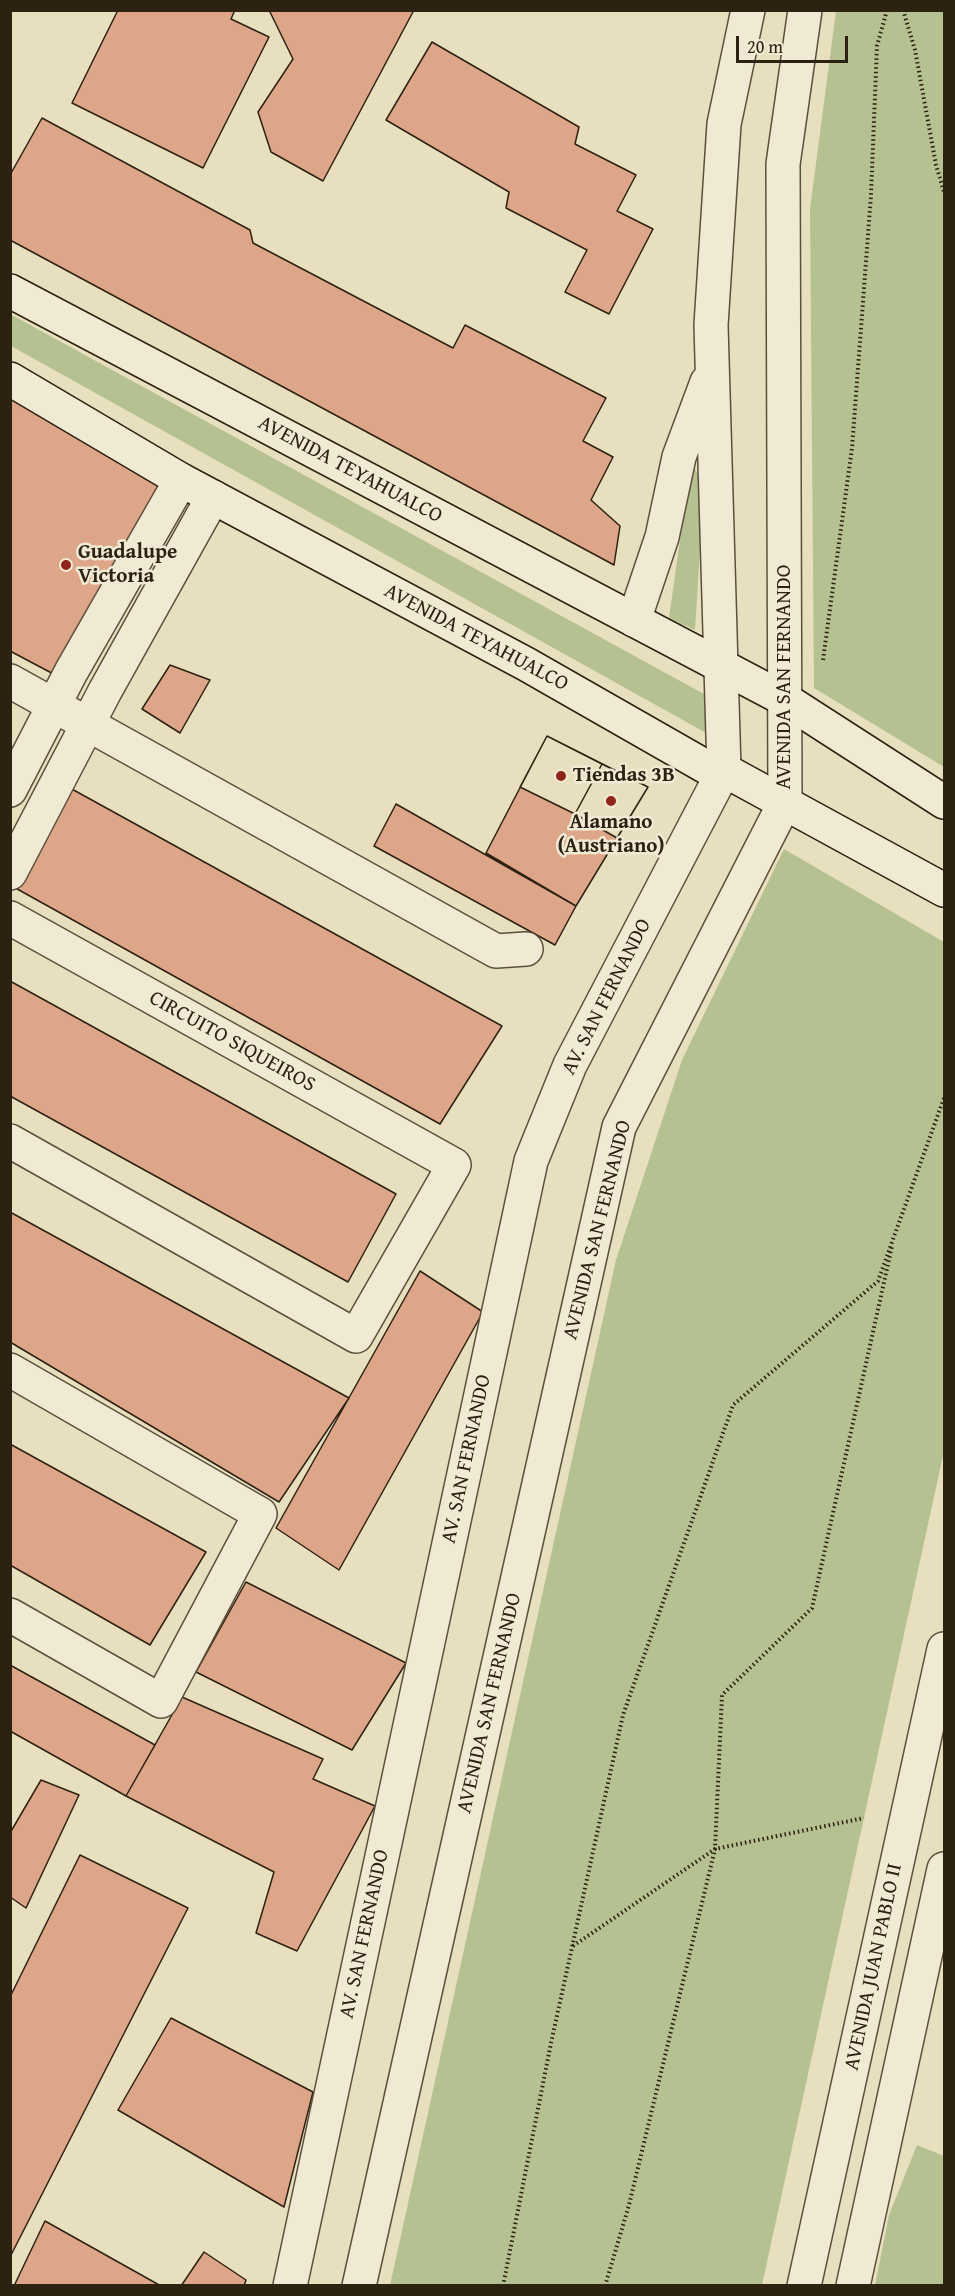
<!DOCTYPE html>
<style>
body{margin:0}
#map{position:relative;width:955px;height:2296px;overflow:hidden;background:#e8dfbf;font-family:"Gentium Book Plus",serif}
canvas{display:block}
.frame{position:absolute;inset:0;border:12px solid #2d2111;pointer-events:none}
.scale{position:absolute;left:736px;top:36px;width:112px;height:27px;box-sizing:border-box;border:3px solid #2d2111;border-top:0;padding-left:8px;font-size:18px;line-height:21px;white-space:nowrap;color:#2d2111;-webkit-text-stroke:4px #f0ead5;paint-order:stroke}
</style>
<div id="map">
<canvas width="955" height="2296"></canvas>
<div class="frame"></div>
<div class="scale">20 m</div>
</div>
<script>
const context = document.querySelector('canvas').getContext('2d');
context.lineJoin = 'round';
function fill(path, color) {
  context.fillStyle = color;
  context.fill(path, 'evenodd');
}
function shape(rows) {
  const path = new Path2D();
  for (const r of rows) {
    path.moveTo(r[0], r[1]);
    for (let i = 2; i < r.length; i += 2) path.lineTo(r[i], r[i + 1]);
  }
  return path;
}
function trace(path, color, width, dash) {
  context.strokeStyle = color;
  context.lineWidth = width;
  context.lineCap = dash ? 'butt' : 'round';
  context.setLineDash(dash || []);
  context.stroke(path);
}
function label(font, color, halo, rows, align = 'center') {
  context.font = font + ' "Gentium Book Plus",serif';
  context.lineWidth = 5;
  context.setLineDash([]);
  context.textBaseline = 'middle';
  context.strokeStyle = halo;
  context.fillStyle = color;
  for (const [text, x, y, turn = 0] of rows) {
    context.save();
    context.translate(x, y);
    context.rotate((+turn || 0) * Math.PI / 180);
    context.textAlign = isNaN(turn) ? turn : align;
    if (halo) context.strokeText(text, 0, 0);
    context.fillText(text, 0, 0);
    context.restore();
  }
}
fill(shape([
 [836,11,944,11,944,767,814,688,810,209],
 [10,314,704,694,708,734,11,346],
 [691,461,701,480,700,549,695,630,669,618],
 [784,849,944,942,944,1451,762,2285,390,2285,616,1260,682,1060],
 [917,2145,944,2156,944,2285,875,2285,889,2215]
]), '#b6c191');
const building = shape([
 [118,10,235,10,231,19,269,37,203,168,72,103,118,10],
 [269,10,414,10,323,181,271,152,258,112,293,59,269,10],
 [432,42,579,127,575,144,636,175,617,211,653,229,609,314,565,292,587,250,506,208,509,192,386,120,432,42],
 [42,118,250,230,253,243,453,348,465,325,606,398,583,441,613,457,591,500,620,526,614,565,10,240,10,175,42,118],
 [10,393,167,480,61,678,10,651,10,393],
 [170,665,210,680,180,733,142,709,170,665],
 [547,736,602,764,575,814,520,787,547,736],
 [547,736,648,787,576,906,486,853,547,736],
 [602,764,648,787,617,838,575,814,602,764],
 [70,788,502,1026,440,1124,10,885,70,788],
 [396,804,576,906,555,945,374,846,396,804],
 [10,981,396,1194,348,1282,10,1096,10,981],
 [10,1212,349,1398,279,1502,10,1342,10,1212],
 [420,1271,483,1312,339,1570,276,1528,420,1271],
 [10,1444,206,1552,150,1645,10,1565,10,1444],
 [246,1582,406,1663,352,1750,196,1672,246,1582],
 [10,1665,155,1745,126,1796,10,1731,10,1665],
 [182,1697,323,1759,313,1779,375,1806,297,1951,256,1933,274,1872,126,1796,182,1697],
 [41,1780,79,1795,26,1908,10,1897,10,1833,41,1780],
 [80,1855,188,1908,10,2257,10,1997,80,1855],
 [171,2018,313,2092,284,2207,118,2110,171,2018],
 [45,2221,161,2286,14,2286,45,2221],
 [204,2252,246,2280,244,2286,181,2286,204,2252]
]);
fill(building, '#dda689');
trace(building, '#2d2111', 1.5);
const minor = shape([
 [10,681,496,951,526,949],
 [10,790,71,672,181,480],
 [10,873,105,691,213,497],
 [10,918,454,1165,356,1336,10,1141],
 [10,1370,260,1514,161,1701,10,1615]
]);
const tertiary = shape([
 [634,620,662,537,679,457,707,382],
 [290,2286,531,1161,570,1065,724,770,711,325,724,124,748,10],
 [359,2286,619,1127,785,802,783,164,805,10],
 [804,2286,944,1649],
 [853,2286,944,1869]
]);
const secondary = shape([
 [10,291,784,699,944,802],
 [10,379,181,480,526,664,708,768,724,770,944,890]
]);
trace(minor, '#5c503c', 36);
trace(tertiary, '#5c503c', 36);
trace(secondary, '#2d2111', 36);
trace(shape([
 [903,10,915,50,936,165,944,192],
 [823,660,852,448,871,195,877,46,887,10],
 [573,1946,715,1849,864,1818],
 [503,2286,551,2043,623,1715,733,1405,878,1281,944,1098],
 [605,2286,629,2205,715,1849,722,1695,812,1608,892,1246]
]), '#2d2111', 4, [1.5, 3]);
trace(minor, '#f0ead5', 33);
trace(tertiary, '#f0ead5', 33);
trace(secondary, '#f0ead5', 33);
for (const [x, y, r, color] of [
 [66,565,6,"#8f2418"],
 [561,776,6,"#8f2418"],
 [611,801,6,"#8f2418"]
]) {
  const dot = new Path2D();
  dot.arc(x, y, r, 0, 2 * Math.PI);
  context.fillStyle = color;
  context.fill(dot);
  trace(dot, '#f0ead5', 2);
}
label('21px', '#2d2111', '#f0ead5', [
 ["AVENIDA TEYAHUALCO",350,470,28],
 ["AVENIDA TEYAHUALCO",476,638,28],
 ["AVENIDA SAN FERNANDO",785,677,-90],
 ["AV. SAN FERNANDO",607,997,-63],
 ["CIRCUITO SIQUEIROS",232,1042,29],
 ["AVENIDA SAN FERNANDO",598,1230,-76],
 ["AV. SAN FERNANDO",467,1459,-78],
 ["AVENIDA SAN FERNANDO",490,1703,-77],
 ["AV. SAN FERNANDO",365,1934,-78],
 ["AVENIDA JUAN PABLO II",874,1967,-78]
]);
label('bold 21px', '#2d2111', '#f0ead5', [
 ["Guadalupe",78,553],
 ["Victoria",78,577],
 ["Tiendas 3B",573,776],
 ["Alamano",611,823,"center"],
 ["(Austriano)",611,847,"center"]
], 'left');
</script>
